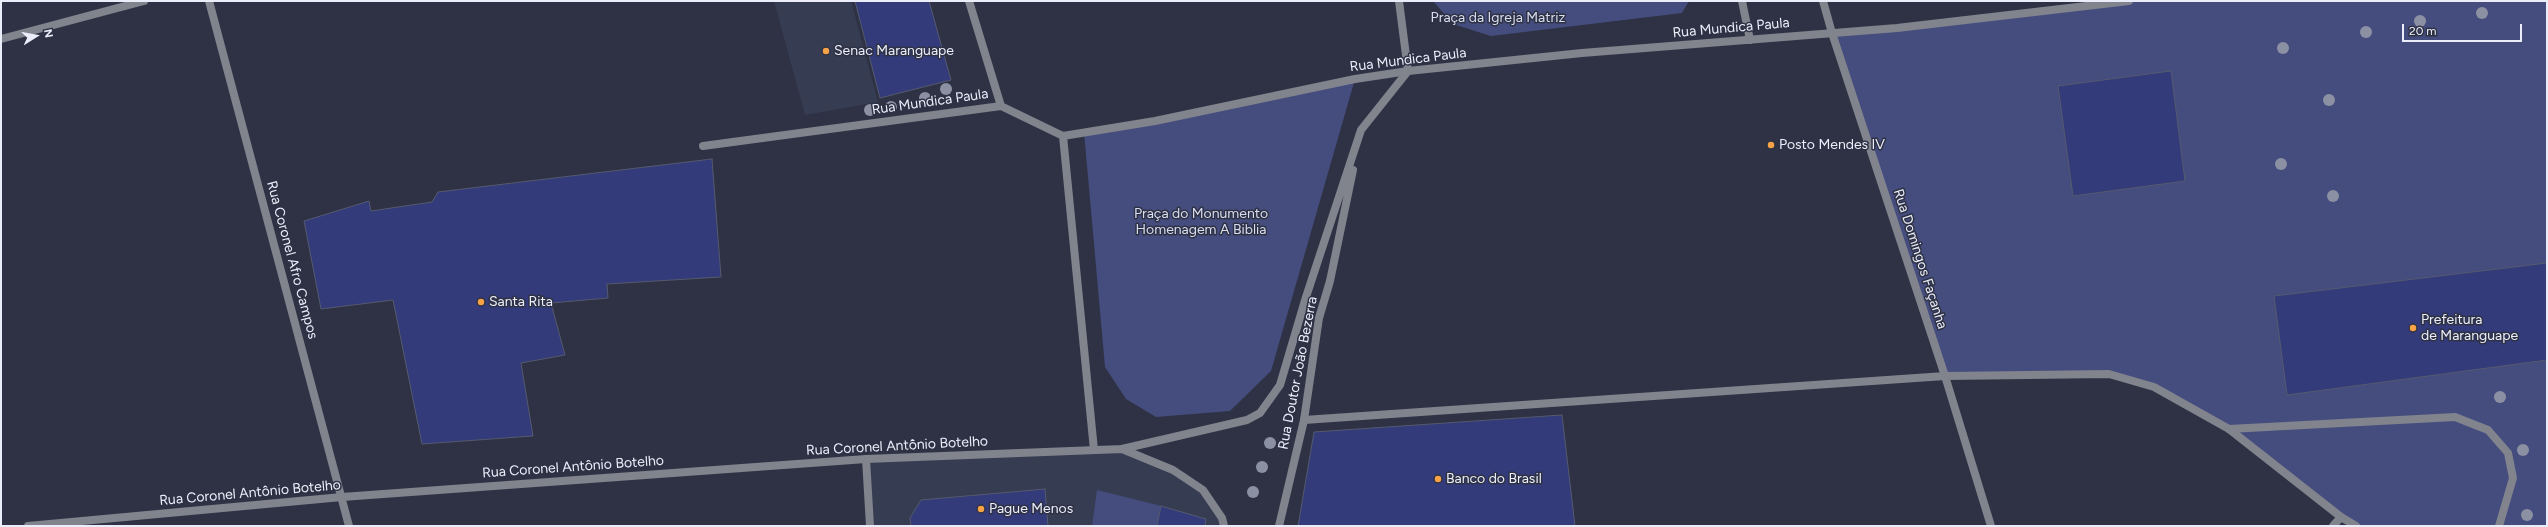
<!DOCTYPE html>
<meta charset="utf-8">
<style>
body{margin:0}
#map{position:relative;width:2548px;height:527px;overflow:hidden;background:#2e3244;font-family:Figtree,sans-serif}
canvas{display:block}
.frame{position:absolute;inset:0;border:2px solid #ebeefa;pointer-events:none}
.north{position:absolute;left:16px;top:16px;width:40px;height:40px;-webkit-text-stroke:3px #2e3244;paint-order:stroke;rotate:79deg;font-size:11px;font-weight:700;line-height:16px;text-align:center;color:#ebeefa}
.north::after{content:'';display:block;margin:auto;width:14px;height:18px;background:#ebeefa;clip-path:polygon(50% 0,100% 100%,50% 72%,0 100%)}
.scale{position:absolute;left:2402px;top:24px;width:120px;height:18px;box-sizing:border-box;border:2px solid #ebeefa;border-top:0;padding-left:5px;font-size:12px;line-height:14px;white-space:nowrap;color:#ebeefa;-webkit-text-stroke:3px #2e3244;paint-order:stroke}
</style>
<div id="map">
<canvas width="2548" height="527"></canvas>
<div class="frame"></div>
<div class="north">N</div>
<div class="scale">20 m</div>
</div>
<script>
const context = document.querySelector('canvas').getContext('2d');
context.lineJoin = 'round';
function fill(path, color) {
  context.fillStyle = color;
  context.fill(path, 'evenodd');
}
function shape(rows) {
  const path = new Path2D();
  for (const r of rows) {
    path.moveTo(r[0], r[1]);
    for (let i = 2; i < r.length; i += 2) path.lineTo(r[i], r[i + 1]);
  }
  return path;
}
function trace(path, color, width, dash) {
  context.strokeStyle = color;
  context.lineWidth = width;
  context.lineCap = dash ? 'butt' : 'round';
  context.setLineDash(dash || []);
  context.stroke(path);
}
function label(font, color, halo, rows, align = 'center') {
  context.font = font + ' Figtree,sans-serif';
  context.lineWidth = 3;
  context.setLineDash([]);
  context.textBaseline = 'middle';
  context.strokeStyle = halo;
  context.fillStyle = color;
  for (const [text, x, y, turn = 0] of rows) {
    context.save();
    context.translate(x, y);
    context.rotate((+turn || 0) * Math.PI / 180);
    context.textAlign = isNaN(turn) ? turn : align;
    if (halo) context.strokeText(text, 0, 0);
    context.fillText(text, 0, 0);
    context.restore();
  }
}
fill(shape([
 [774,1,851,1,878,102,805,115],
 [1122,449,1173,470,1203,490,1224,526,870,526,866,459]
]), '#363c52');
fill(shape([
 [1433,1,1689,1,1682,13,1491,36,1453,24],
 [2129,1,2547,1,2547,526,2356,526,2229,429,2154,387,2109,374,1945,376,1832,33],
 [1355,79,1271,371,1230,411,1156,417,1126,399,1105,367,1084,132],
 [1097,490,1161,506,1157,526,1092,526]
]), '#444d7e');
const building = shape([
 [855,1,929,1,951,80,880,98,855,1],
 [2171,71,2185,181,2073,196,2058,86,2171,71],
 [712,159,721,277,607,284,608,298,551,303,565,355,521,363,533,436,422,444,393,300,321,309,304,221,369,201,371,211,432,202,438,192,712,159],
 [2547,263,2547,360,2287,395,2274,296,2547,263],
 [1562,415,1575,526,1298,526,1314,432,1562,415],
 [1045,489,1048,526,911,526,910,518,921,500,1045,489],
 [1161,506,1206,519,1205,526,1157,526,1161,506]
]);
fill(building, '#333b7b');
trace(building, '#555a6d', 1);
trace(shape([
 [2229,429,2455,417,2488,430,2508,453,2513,478,2499,526],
 [2333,526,2341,517]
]), '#81838d', 8);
trace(shape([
 [209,1,349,526],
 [969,1,1001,106],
 [1742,1,1750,40],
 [1823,1,1832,33,1945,376,1991,526],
 [1,39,144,1],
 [1063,136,1094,450],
 [703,146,1001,106,1063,136,1155,121,1355,79,1408,71,1399,1],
 [1304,420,1945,376,2109,374,2154,387,2229,429,2341,517,2356,526],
 [866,459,870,526]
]), '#81838d', 8);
trace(shape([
 [1122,449,1173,470,1203,490,1222,518,1224,526],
 [28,526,342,497,866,459,1122,449,1247,420,1260,413,1280,385,1306,297,1361,130,1408,71,1582,53,1897,28,2129,1],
 [1279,526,1304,420,1319,318,1330,281,1353,170]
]), '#81838d', 8);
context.fillStyle = '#8c90a3';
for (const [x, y] of [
 [2482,13],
 [2420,21],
 [2366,32],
 [2283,48],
 [946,89],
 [925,98],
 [2329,100],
 [891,107],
 [870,110],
 [2281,164],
 [2333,196],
 [2500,397],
 [1270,443],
 [2523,450],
 [1262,467],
 [1253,492],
 [2527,515]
]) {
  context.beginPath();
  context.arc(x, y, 6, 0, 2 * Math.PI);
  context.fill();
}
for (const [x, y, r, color] of [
 [826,51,4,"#f6a247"],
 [1771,145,4,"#f6a247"],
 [481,302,4,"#f6a247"],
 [2413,328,4,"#f6a247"],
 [1438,479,4,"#f6a247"],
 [981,509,4,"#f6a247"]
]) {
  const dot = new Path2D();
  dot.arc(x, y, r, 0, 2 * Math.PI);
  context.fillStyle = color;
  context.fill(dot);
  trace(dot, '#2e3244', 1.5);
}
label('14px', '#d8ddf0', '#2e3244', [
 ["Praça da Igreja Matriz",1498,18],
 ["Praça do Monumento",1201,214],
 ["Homenagem A Biblia",1201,230]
]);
label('14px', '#ebeefa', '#2e3244', [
 ["Rua Mundica Paula",1731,28,-5],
 ["Rua Mundica Paula",1408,60,-7],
 ["Rua Mundica Paula",930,102,-8],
 ["Rua Domingos Façanha",1920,259,72],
 ["Rua Coronel Afro Campos",292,260,75],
 ["Rua Doutor João Bezerra",1298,373,-79],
 ["Rua Coronel Antônio Botelho",897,446,-3],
 ["Rua Coronel Antônio Botelho",573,467,-4],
 ["Rua Coronel Antônio Botelho",250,493,-5]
]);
label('14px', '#ebeefa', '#2e3244', [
 ["Senac Maranguape",834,51],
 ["Posto Mendes IV",1779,145],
 ["Santa Rita",489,302],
 ["Prefeitura",2421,320],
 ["de Maranguape",2421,336],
 ["Banco do Brasil",1446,479],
 ["Pague Menos",989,509]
], 'left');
</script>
